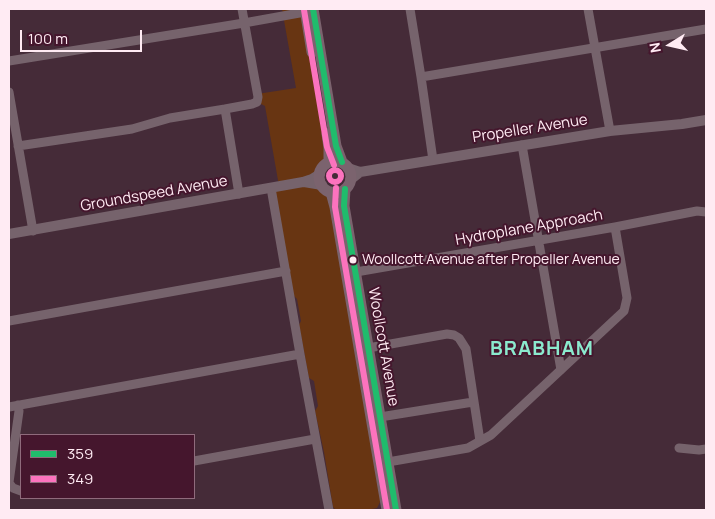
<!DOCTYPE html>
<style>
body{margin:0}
#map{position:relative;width:715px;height:519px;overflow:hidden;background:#452b38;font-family:Manrope,sans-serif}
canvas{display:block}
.frame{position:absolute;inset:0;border:10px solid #ffebf3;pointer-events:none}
.legend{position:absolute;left:20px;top:434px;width:175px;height:65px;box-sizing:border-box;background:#45162d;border:1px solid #8f6b7c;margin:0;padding:6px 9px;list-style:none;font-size:15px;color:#ffebf3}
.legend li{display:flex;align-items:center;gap:10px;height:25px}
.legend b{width:25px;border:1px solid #8f6b7c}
.north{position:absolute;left:645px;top:20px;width:50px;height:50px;-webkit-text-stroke:4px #45162d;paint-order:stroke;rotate:260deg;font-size:14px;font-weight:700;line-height:20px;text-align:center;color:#ffebf3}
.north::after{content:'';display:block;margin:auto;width:18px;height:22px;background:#ffebf3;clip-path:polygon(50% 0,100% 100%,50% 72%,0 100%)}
.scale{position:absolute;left:20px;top:30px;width:122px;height:22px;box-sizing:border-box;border:2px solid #ffebf3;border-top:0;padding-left:6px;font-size:15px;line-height:18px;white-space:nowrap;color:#ffebf3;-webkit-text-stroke:4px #45162d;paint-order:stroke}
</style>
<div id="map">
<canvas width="715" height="519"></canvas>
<div class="frame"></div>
<ul class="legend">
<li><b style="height:6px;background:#20bc6c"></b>359</li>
<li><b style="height:6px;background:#fc73be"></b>349</li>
</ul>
<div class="north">N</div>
<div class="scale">100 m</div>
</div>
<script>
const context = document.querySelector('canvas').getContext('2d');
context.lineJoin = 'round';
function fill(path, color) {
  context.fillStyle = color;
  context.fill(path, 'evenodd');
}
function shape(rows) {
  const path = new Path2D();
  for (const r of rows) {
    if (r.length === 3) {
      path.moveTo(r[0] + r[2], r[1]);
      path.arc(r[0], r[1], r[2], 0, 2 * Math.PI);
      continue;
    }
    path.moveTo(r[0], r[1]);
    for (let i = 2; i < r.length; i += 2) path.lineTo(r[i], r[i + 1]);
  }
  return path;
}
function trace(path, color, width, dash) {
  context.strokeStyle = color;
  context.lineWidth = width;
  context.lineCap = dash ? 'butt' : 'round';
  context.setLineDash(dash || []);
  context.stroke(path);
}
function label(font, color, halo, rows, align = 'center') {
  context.font = font + ' Manrope,sans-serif';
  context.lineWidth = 4;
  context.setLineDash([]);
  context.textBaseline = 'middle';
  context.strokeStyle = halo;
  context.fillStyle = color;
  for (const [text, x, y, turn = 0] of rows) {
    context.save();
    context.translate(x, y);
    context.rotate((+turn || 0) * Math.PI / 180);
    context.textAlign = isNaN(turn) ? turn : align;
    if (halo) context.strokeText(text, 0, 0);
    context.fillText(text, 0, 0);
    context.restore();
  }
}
fill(shape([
 [282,9,305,9,329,150,325,165,320,174,322,185,331,192,382,498,377,508,367,510,336,510,333,507,324,452,315,411,318,406,314,381,309,378,299,325,301,321,297,299,294,296,271,188,279,186,265,106,257,102,257,94,296,88]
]), '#683512');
trace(shape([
 [410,9,421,77,433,160],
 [588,9,610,131],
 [9,61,244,23,305,12],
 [421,77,706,29],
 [9,92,33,231],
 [225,109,239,194],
 [522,145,561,370],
 [18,146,132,129,170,118,225,109,252,104,257,102,258,97,242,9],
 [271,188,300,354,329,510],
 [356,272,615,227,697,211,706,212],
 [9,321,286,271],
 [368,348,447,334,454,335,459,338,466,349,480,441],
 [9,407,300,354],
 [380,417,473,402],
 [679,448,699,450,706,449],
 [194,461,315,439],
 [388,462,468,448,491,435,624,311,627,298,615,227],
 [9,482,19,411,18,405],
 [9,483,13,488,21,491]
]), '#76636c', 9);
trace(shape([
 [348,168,360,172,610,131,682,124,706,120],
 [350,180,360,172],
 [304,182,322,185],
 [9,234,303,182,312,179,320,174]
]), '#76636c', 10);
trace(shape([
 [305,9,312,52],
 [313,9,336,146,342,162],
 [327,134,329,148,329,162],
 [335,177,16],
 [345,189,344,206,396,510],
 [331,192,335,207,387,510]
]), '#7b636e', 11);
trace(shape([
 [313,9,336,146,342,162],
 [345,189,344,206,396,510]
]), '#20bc6c', 6);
trace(shape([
 [304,10,327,147,334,165],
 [335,176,6],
 [336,188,335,207,387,510]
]), '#fc73be', 6);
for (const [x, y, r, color] of [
 [353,260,4.5,"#ffebf3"]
]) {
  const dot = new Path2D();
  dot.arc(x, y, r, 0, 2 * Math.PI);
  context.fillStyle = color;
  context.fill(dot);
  trace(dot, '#45162d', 2);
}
label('14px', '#ffebf3', '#45162d', [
 ["Woollcott Avenue after Propeller Avenue",362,260]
], 'left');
label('15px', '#ffebf3', '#45162d', [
 ["Propeller Avenue",530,129,-9],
 ["Groundspeed Avenue",154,194,-10],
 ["Hydroplane Approach",529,228,-10],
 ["Woollcott Avenue",383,347,80]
]);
context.letterSpacing = '1px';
label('bold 20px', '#8beace', '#45162d', [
 ["BRABHAM",542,349]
]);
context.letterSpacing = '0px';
</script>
